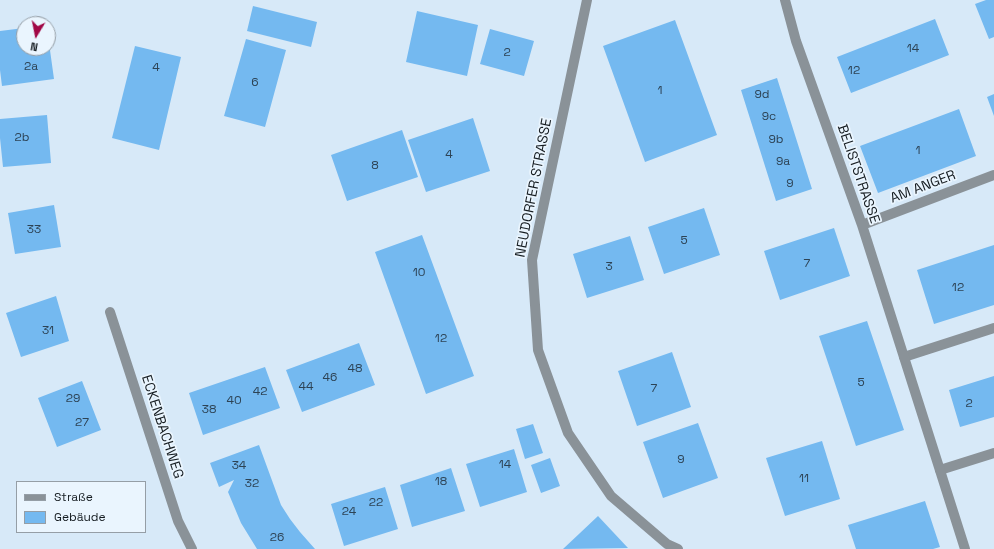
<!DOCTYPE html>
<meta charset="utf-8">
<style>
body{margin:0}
#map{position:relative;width:994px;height:549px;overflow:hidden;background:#d7e9f8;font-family:"Space Grotesk",sans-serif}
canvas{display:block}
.legend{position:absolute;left:16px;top:481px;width:130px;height:52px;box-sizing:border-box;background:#eaf5fe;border:1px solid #959ea6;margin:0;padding:5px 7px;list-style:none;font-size:12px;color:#151c21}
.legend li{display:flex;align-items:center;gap:8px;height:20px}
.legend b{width:20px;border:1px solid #959ea6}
.north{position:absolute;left:16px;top:16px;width:40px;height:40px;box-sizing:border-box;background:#eaf5fe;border:1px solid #959ea6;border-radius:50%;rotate:190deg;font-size:11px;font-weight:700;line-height:16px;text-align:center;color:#151c21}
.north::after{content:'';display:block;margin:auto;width:14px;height:18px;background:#a10745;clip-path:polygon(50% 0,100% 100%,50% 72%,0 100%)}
</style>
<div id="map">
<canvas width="994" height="549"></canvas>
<ul class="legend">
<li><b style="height:5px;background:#8a9298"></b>Straße</li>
<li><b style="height:11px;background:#74b9f0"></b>Gebäude</li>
</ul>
<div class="north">N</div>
</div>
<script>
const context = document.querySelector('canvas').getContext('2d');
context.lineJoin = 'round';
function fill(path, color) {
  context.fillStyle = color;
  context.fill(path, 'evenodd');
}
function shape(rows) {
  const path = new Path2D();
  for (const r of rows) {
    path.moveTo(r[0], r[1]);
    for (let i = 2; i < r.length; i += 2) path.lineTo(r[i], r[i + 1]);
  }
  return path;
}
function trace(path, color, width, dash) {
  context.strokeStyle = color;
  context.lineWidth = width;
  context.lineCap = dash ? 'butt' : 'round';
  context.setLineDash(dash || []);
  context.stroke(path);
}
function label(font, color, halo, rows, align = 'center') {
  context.font = font + ' "Space Grotesk",sans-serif';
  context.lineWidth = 3.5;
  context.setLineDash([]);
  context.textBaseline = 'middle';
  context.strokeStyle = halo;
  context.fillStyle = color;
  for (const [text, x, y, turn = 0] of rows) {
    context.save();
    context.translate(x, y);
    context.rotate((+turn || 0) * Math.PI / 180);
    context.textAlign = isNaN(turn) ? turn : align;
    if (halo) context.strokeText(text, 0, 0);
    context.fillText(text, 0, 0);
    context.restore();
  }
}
fill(shape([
 [986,0,994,0,994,37,989,39,975,4],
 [253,6,317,22,311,47,247,31],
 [417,11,478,25,467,76,406,62],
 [935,19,949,55,851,93,837,57],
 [675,20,717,135,645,162,603,46],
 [24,28,24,48,48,48,49,43,54,79,2,86,0,70,0,31],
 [490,29,534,41,524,76,480,64],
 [246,39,286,50,265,127,224,116],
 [135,46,181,57,159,150,112,138],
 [777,78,812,189,776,201,741,90],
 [994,94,994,116,987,97],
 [959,109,976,156,878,193,860,146],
 [47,115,51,163,3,167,0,138,0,119],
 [473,118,490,171,426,192,408,140],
 [402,130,418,177,347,201,331,155],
 [54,205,61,247,15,254,8,213],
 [704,208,720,255,664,274,648,227],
 [834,228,850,276,780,300,764,251],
 [422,235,474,376,426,394,375,252],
 [630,236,644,280,587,298,573,254],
 [994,245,994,305,934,324,917,270],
 [56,296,69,341,21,357,6,313],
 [867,321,904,430,856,446,819,336],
 [359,343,375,385,302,412,286,370],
 [672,352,691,407,637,426,618,371],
 [265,367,280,408,203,435,189,393],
 [994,376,994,417,960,427,949,390],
 [82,381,101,430,57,447,38,398],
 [698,423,718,478,663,498,643,442],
 [533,424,543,453,525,459,516,429],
 [822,441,840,499,785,516,766,458],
 [259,445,281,505,290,519,300,532,315,549,257,549,241,523,228,492,234,480,219,487,210,463],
 [514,449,527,492,480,507,466,464],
 [550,458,560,486,541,493,531,465],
 [451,468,465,511,412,527,400,485],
 [385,487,398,529,344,546,331,504],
 [925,501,940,547,933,549,856,549,848,525],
 [598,516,628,548,563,549,580,533]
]), '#74b9f0');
trace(shape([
 [904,357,994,328],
 [940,470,994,453]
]), '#8a9298', 10);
trace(shape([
 [587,0,532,260,538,350,568,433,611,496,667,544,678,549],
 [785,0,796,41,862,225,965,549],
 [862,225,994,175],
 [110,312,178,521,192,549]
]), '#8a9298', 10);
label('12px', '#2d4355', null, [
 ["14",913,49],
 ["2",507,53],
 ["2a",31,67],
 ["4",156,68],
 ["12",854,71],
 ["6",255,83],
 ["1",660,91],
 ["9d",762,95],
 ["9c",769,117],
 ["2b",22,138],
 ["9b",776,140],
 ["1",918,151],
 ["4",449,155],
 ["9a",783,162],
 ["8",375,166],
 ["9",790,184],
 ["33",34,230],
 ["5",684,241],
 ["7",807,264],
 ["3",609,267],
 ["10",419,273],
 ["12",958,288],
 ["31",48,331],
 ["12",441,339],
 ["48",355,369],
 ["46",330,378],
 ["5",861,383],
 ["44",306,387],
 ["7",654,389],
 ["42",260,392],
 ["29",73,399],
 ["40",234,401],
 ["2",969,404],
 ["38",209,410],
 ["27",82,423],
 ["9",681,460],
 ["14",505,465],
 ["34",239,466],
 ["11",804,479],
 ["18",441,482],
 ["32",252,484],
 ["22",376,503],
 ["24",349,512],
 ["26",277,538]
]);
label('14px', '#151c21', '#eaf5fe', [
 ["BELISTSTRASSE",858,174,71],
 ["AM ANGER",923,187,-21],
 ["NEUDORFER STRASSE",534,188,-79],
 ["ECKENBACHWEG",162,427,72]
]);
</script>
